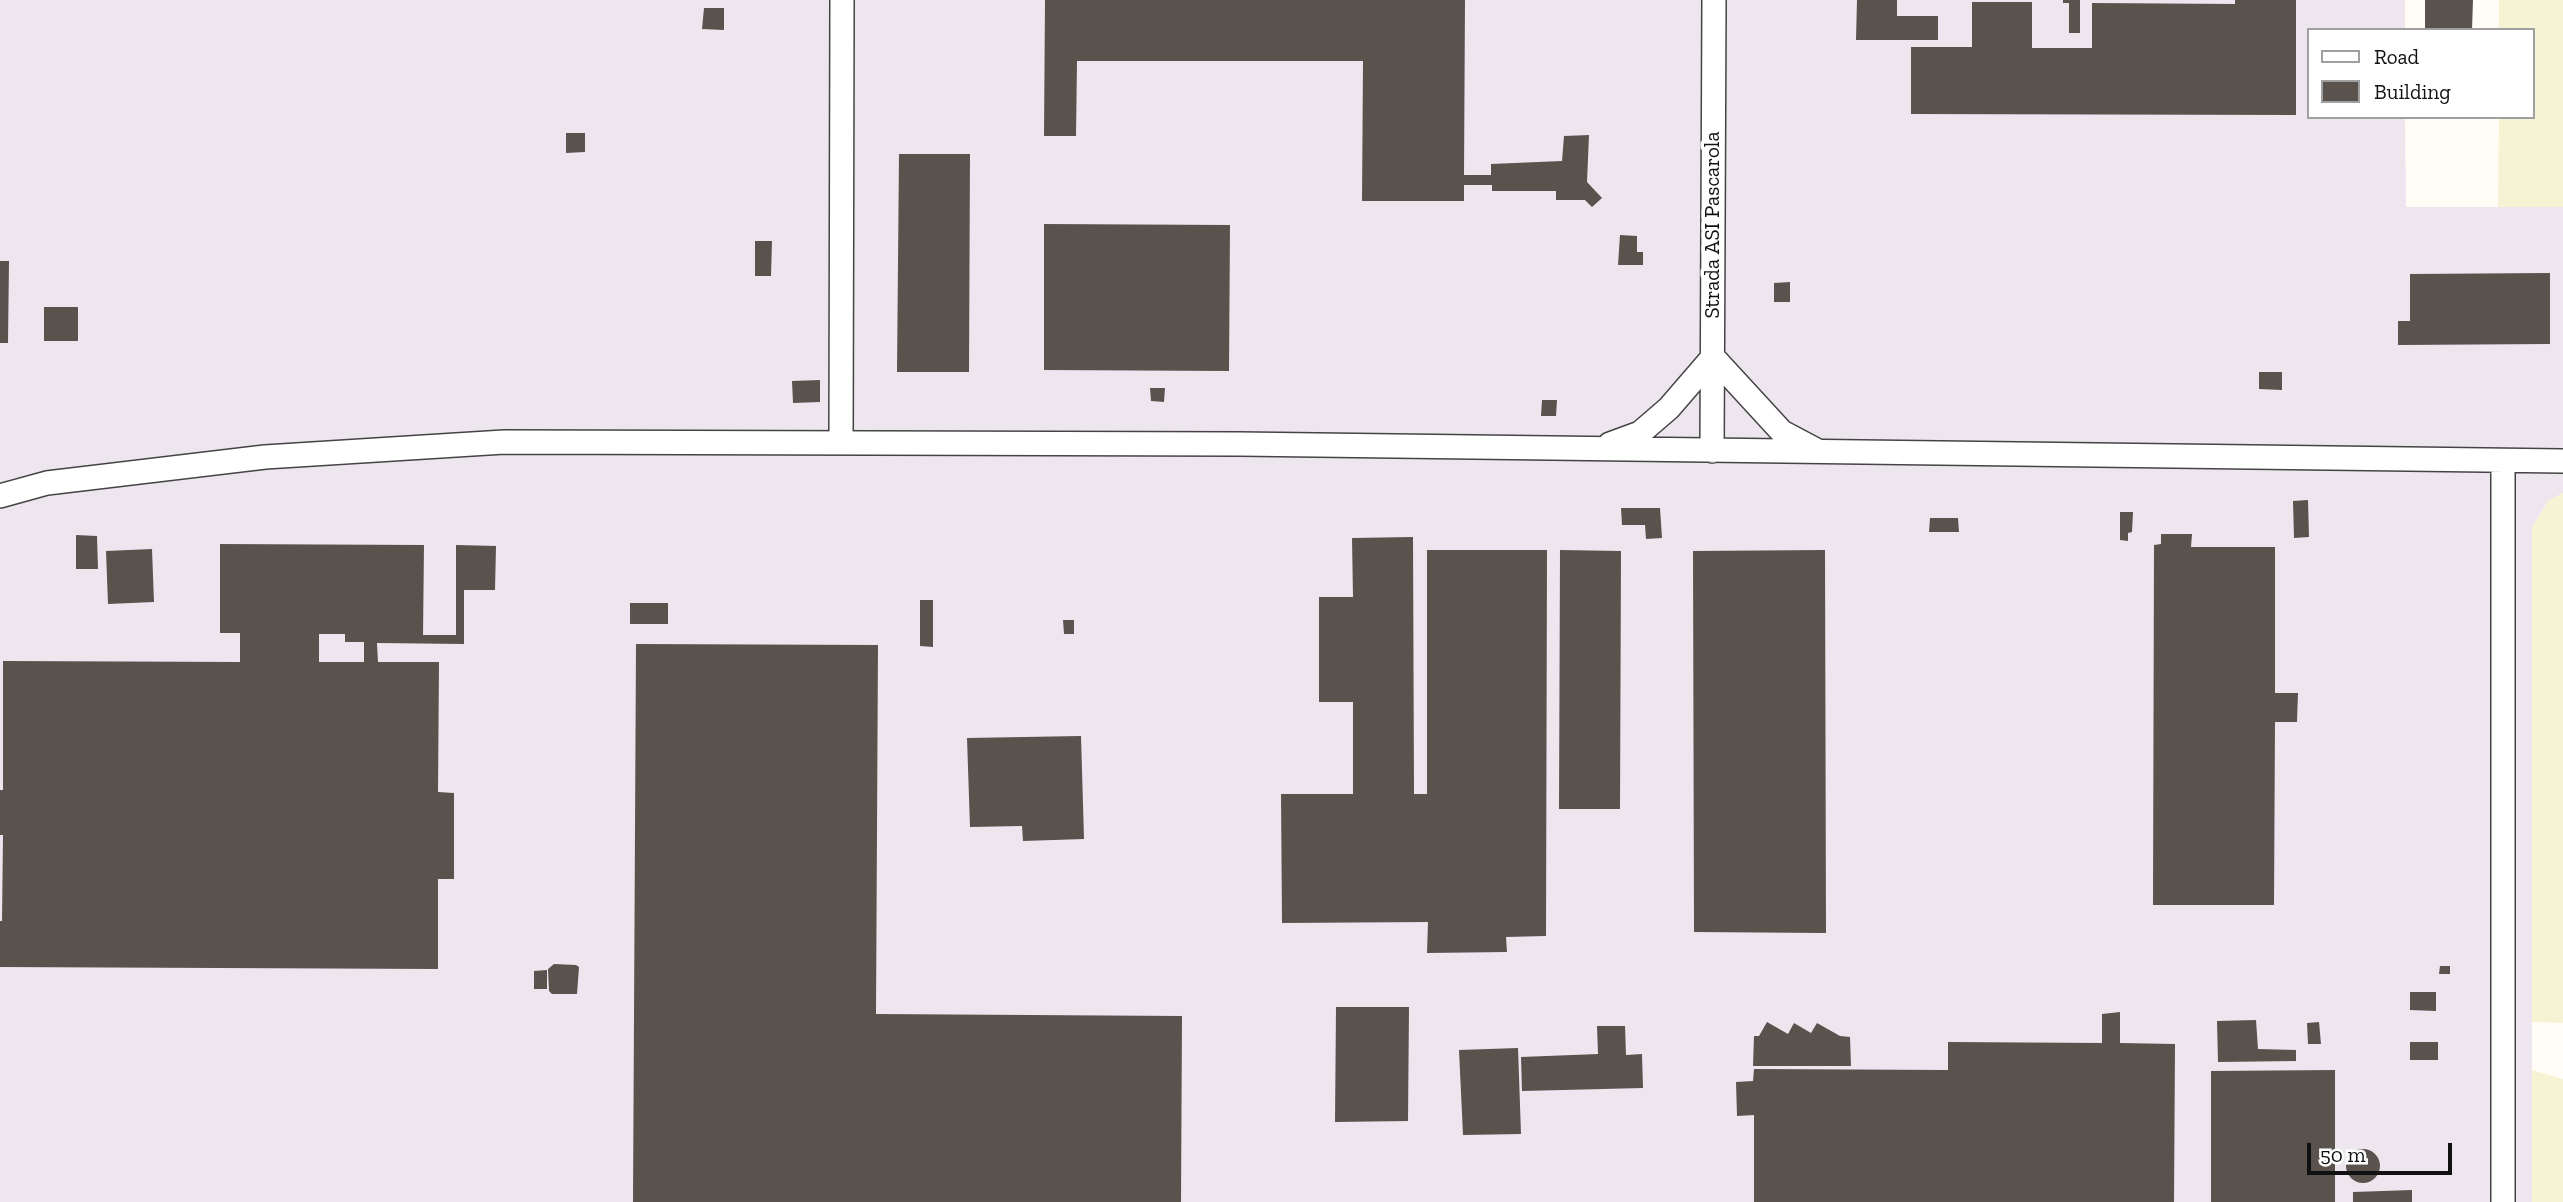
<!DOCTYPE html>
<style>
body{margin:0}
#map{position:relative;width:2563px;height:1202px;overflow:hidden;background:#fffdf5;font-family:"Zilla Slab",serif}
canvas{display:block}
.legend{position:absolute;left:2307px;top:28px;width:228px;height:91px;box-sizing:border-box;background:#fff;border:2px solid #a0a0a0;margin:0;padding:9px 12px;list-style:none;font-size:21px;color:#111}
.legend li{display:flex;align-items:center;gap:14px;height:35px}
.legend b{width:35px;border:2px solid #a0a0a0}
.scale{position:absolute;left:2307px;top:1143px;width:145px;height:32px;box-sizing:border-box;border:4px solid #111;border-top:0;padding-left:9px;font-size:21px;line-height:24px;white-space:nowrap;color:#111;-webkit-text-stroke:5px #fff;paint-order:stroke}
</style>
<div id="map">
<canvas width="2563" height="1202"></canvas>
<ul class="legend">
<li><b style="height:9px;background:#fff"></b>Road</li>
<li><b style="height:19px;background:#5a524d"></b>Building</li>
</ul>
<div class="scale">50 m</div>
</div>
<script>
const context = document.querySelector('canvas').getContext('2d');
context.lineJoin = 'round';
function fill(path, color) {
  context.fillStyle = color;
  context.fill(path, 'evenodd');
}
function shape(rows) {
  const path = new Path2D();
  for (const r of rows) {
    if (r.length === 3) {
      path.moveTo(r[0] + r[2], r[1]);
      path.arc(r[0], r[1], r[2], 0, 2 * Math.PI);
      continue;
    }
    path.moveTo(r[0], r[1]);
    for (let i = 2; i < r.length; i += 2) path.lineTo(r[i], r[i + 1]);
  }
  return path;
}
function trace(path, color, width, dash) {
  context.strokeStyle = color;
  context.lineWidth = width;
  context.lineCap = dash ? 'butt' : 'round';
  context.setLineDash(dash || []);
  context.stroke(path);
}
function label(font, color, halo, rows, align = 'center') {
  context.font = font + ' "Zilla Slab",serif';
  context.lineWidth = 7;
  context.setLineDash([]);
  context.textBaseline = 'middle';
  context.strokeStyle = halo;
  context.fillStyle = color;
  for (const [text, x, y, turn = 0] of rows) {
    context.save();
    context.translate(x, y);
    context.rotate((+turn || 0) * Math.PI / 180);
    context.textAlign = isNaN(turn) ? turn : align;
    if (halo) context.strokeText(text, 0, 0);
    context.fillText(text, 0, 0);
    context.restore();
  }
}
fill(shape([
 [0,0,2405,0,2405,30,2309,30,2309,117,2405,117,2406,207,2563,207,2563,493,2548,501,2532,528,2532,1202,0,1202]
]), '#eee6ef');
fill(shape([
 [2499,0,2563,0,2563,207,2498,207,2499,117,2533,117,2533,30,2499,30],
 [2563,493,2563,1023,2532,1022,2532,528,2548,501],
 [2532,1070,2563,1079,2563,1202,2532,1202]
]), '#f6f3d4');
fill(shape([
 [1045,0,1465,0,1464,175,1491,175,1491,164,1562,161,1564,136,1589,135,1587,182,1602,198,1592,207,1585,200,1556,200,1556,191,1492,191,1492,185,1464,185,1464,201,1362,201,1363,61,1077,61,1076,136,1044,136],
 [1857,0,1897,0,1897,16,1938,16,1938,40,1856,40],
 [2063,0,2080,0,2080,33,2069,33,2069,3,2063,3],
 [2235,0,2296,0,2296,115,1911,114,1911,47,1972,47,1972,2,2032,2,2032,48,2092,48,2092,3,2235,4],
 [2425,0,2473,0,2472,30,2425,30],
 [704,8,724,8,724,30,702,29],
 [566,133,585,133,585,152,566,153],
 [899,154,970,154,969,372,897,372],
 [1044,224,1230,225,1229,371,1044,370],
 [1620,235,1637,236,1637,252,1643,252,1643,265,1618,265],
 [755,241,772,241,771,276,755,276],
 [0,261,9,261,8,343,0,343],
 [2550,273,2550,344,2398,345,2398,321,2410,321,2410,274],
 [1790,282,1790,302,1774,302,1774,283],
 [44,307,78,307,78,341,44,341],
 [2259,372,2282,372,2282,390,2259,389],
 [820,380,820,402,793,403,792,381],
 [1150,388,1165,388,1164,402,1151,401],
 [1542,400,1557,400,1556,416,1541,416],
 [2308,500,2309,537,2294,538,2293,501],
 [1621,508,1660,508,1662,538,1646,539,1645,525,1622,525],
 [2120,512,2133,512,2132,532,2128,533,2128,541,2120,540],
 [1930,518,1958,518,1959,532,1929,532],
 [2161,534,2192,534,2191,547,2275,547,2275,693,2298,693,2297,722,2275,722,2274,905,2153,905,2154,545,2161,544],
 [76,535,97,536,98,569,76,569],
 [1413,537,1414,794,1427,794,1427,550,1547,550,1546,936,1506,937,1507,952,1427,953,1428,922,1282,923,1281,794,1353,794,1353,702,1319,702,1319,597,1353,597,1352,538],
 [220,544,424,545,423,635,456,635,456,545,496,546,495,590,464,590,464,644,377,643,378,662,439,662,438,792,454,793,454,879,438,879,438,969,0,967,0,921,2,921,3,835,0,835,0,790,3,790,3,661,240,662,240,633,220,633],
 [319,634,345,634,345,642,364,642,364,662,319,662],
 [152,549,154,602,108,604,106,551],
 [1560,550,1621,551,1620,809,1559,809],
 [1825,550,1826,933,1694,932,1693,551],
 [920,600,933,600,933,647,920,646],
 [630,603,668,603,668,624,630,624],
 [1063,620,1074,620,1074,634,1064,634],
 [636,644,878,645,876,1014,1182,1016,1181,1202,633,1202],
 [1081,736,1084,839,1023,841,1022,826,970,827,967,738],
 [554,964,576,965,579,967,577,994,552,994,549,991,548,969],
 [2440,966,2450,966,2450,974,2439,974],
 [547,970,547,989,534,989,534,971],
 [2410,992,2436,992,2436,1011,2410,1010],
 [1336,1007,1409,1007,1408,1121,1335,1122],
 [2120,1012,2120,1043,2175,1044,2174,1202,1754,1202,1754,1115,1737,1116,1736,1082,1753,1081,1754,1069,1948,1070,1948,1042,2102,1043,2102,1014],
 [2256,1020,2258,1049,2296,1050,2296,1061,2218,1062,2217,1021],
 [1767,1022,1788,1034,1794,1023,1811,1033,1817,1023,1840,1036,1850,1037,1851,1066,1753,1066,1754,1036,1759,1036],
 [2319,1022,2321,1044,2308,1044,2307,1023],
 [1597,1026,1625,1026,1626,1055,1642,1054,1643,1088,1522,1091,1521,1057,1598,1054],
 [2410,1042,2438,1042,2438,1060,2410,1060],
 [1518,1048,1521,1134,1463,1135,1459,1050],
 [2335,1070,2335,1202,2211,1202,2211,1071],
 [2363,1166,17],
 [2412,1190,2412,1202,2353,1202,2353,1192]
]), '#5a524d');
const minor = shape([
 [1713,357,1782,432,1816,450],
 [841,443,842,0],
 [1610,444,1640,433,1669,408,1713,357],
 [1712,451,1714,0],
 [0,496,47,483,265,457,504,442,1239,444,2563,461],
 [2503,1202,2503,462]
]);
trace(minor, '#444', 26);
trace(minor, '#fff', 23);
label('21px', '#111', '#fff', [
 ["Strada ASI Pascarola",1713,225,-90]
]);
</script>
